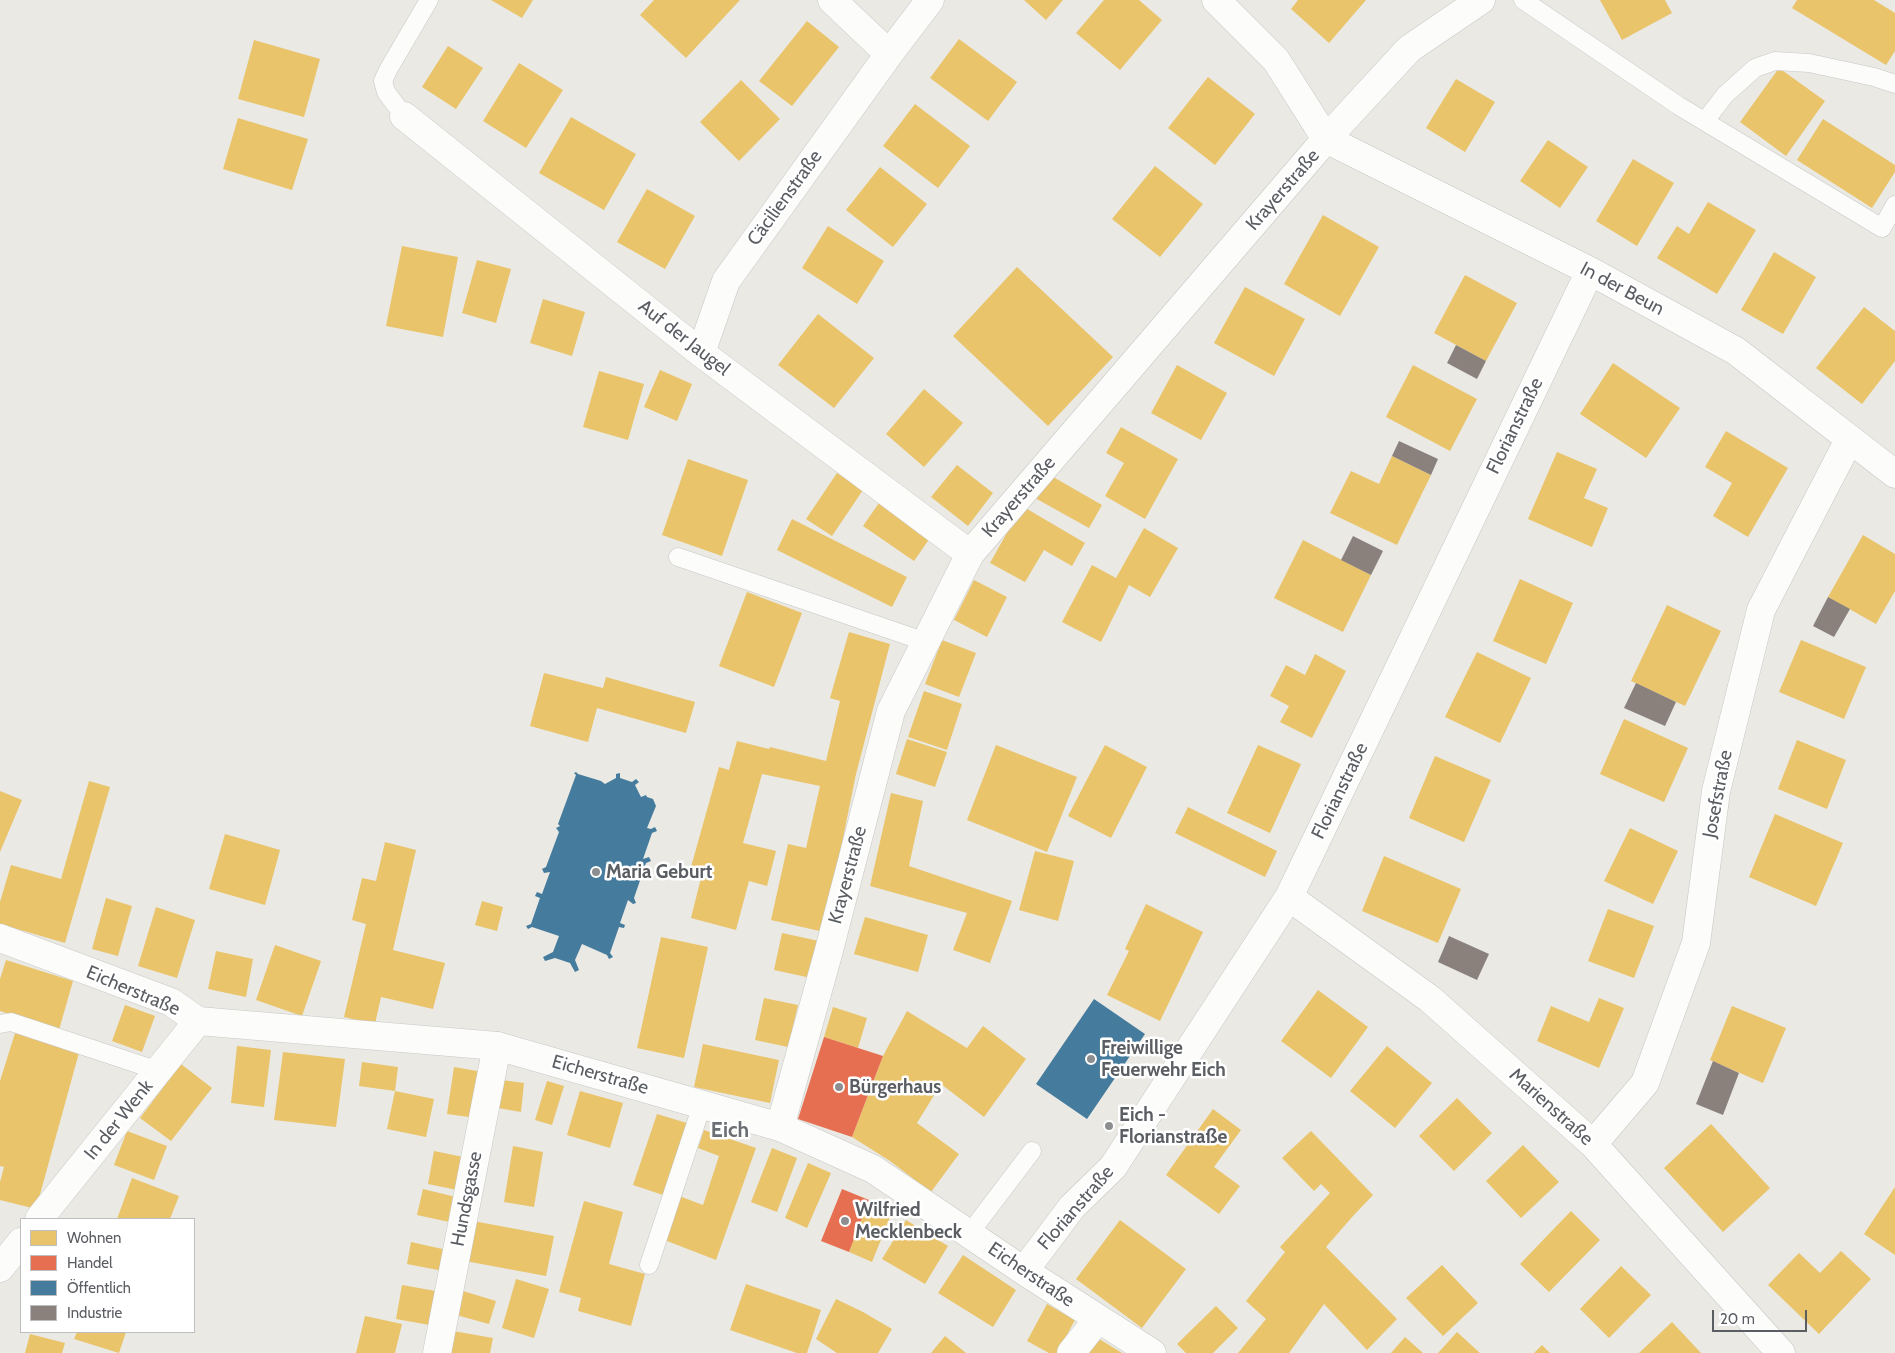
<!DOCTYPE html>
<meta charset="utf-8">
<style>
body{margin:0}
#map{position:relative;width:1895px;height:1353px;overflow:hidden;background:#eae9e4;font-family:Cabin,sans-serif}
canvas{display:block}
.legend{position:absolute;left:20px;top:1218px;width:175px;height:115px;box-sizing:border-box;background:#fff;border:1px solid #bdbec0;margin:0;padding:6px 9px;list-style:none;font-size:15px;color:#5a5d62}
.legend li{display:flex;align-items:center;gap:10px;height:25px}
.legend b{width:25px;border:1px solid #bdbec0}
.scale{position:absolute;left:1712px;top:1310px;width:95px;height:22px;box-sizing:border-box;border:2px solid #5a5d62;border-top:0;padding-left:6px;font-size:15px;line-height:18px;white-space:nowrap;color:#5a5d62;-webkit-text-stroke:4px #fff;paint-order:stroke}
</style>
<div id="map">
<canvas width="1895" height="1353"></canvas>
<ul class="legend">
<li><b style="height:14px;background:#e9c46a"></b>Wohnen</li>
<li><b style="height:14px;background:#e76f51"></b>Handel</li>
<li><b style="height:14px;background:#457b9d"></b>Öffentlich</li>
<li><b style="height:14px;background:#8a817c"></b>Industrie</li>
</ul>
<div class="scale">20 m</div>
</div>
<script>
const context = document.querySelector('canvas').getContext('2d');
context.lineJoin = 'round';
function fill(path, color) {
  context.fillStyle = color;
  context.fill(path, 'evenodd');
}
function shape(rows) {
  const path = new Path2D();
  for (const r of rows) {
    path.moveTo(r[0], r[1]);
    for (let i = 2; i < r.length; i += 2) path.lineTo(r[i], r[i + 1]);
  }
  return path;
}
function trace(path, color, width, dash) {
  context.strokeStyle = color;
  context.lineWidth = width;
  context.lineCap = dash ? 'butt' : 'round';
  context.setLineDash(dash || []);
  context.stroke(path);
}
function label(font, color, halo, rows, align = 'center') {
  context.font = font + ' Cabin,sans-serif';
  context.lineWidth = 5;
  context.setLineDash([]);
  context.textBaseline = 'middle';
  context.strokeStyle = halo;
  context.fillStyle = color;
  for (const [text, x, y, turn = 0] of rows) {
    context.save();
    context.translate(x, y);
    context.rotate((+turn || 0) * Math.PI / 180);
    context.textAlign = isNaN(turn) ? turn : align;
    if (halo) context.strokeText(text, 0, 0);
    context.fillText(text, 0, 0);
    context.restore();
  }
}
fill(shape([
 [491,0,533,0,522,18],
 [654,0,740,0,686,58,640,15],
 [1024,0,1063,0,1046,20],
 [1104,0,1139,0,1162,20,1120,70,1076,33],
 [1298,0,1366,0,1329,43,1291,9],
 [1600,0,1665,0,1672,13,1622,40],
 [1797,0,1874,0,1895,13,1895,51,1886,65,1792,8],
 [807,21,839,47,792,106,759,81],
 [959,39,1017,82,988,121,930,78],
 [254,40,320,59,304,117,238,99],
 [448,46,483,68,456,109,422,87],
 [519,63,563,90,526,148,483,121],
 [1779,68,1825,101,1786,156,1740,122],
 [1208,77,1255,114,1215,165,1168,128],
 [1456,79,1495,102,1465,152,1426,128],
 [741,80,780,119,739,161,700,122],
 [915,104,970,146,938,188,883,146],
 [571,117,636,154,604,210,539,173],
 [238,118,308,139,292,190,223,169],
 [1823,119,1895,165,1895,172,1872,208,1797,160],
 [1548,140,1588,167,1560,208,1520,181],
 [1633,159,1674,183,1637,246,1596,221],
 [1155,166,1203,204,1160,257,1112,219],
 [880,167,927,204,893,247,846,210],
 [647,189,695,216,665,269,617,242],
 [1708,202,1756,230,1717,294,1657,258,1677,226,1689,234],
 [1323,215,1379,247,1340,316,1284,284],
 [828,226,884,261,857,304,802,268],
 [402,246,458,257,443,337,386,326],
 [1774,252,1816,277,1783,334,1741,310],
 [477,260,511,269,496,323,462,313],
 [1017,267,1113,357,1048,426,953,336],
 [1465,275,1517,303,1486,361,1434,333],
 [1245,287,1305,319,1274,376,1214,343],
 [543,299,585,312,572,356,530,343],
 [1864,307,1895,331,1895,361,1862,404,1816,368],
 [818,314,874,358,834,408,778,365],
 [1613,363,1680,408,1646,458,1580,414],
 [1177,365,1227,393,1201,440,1151,413],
 [1413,365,1477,399,1450,451,1386,417],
 [660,370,692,384,677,421,644,407],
 [599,371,644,384,628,440,583,427],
 [924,389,963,423,924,467,886,434],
 [1121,427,1178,459,1145,519,1105,496,1124,463,1106,453],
 [1726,431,1788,468,1748,537,1713,516,1732,483,1705,467],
 [1557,452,1597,469,1584,498,1608,508,1592,547,1528,519],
 [1392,456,1431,475,1397,545,1330,513,1351,471,1379,484],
 [688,459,748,480,722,556,662,535],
 [957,465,993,493,968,526,931,497],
 [837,473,863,490,832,536,806,519],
 [1048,474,1102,505,1089,528,1035,498],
 [879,503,930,538,914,561,863,526],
 [1022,506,1085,543,1072,566,1044,550,1025,582,990,563],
 [792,519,907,577,892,607,777,550],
 [1144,528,1178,548,1150,597,1129,585,1101,642,1062,622,1092,565,1116,578],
 [1863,535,1895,554,1895,591,1876,624,1828,597],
 [1303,540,1371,575,1343,632,1274,598],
 [1520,579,1573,603,1546,664,1493,641],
 [974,580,1007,597,987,637,954,620],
 [747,592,802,613,774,687,719,666],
 [1667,605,1721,631,1685,706,1631,681],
 [849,632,890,644,856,774,824,932,771,920,788,844,806,848,820,786,762,774,743,843,776,851,767,886,749,881,736,930,691,918,703,870,691,867,719,767,729,770,737,741,769,749,770,747,826,761,840,701,830,698],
 [942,640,976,653,959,697,925,684],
 [1801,640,1866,667,1844,719,1779,692],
 [1477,652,1531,678,1500,743,1445,717],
 [1315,654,1346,671,1312,738,1280,722,1289,706,1270,696,1286,665,1305,675],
 [544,673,603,688,606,677,695,702,686,733,597,708,588,742,530,726],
 [924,691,962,704,947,750,908,737],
 [1624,719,1688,748,1664,802,1600,774],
 [907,739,947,752,935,787,896,774],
 [1797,740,1846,760,1827,809,1778,789],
 [996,745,1077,777,1047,852,967,820],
 [1105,745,1147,767,1111,838,1068,816],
 [1258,745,1301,764,1270,833,1227,813],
 [1435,756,1491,780,1464,842,1409,818],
 [89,781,110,787,65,943,0,924,0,902,11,865,61,879],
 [0,791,22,800,0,852],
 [891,793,923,801,909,866,1012,901,990,963,953,950,967,913,870,886],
 [1188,807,1277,851,1265,877,1175,833],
 [1775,814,1843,843,1816,906,1749,877],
 [1630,828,1678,851,1653,904,1604,881],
 [225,834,280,850,265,905,209,889],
 [385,842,416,850,393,950,445,963,433,1009,381,997,375,1024,344,1017,366,924,352,920,362,878,376,881],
 [1035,851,1074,861,1058,921,1019,910],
 [1384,856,1461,889,1438,943,1362,911],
 [106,898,132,906,118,956,92,949],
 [482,901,503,907,497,931,475,925],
 [1146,904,1203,932,1160,1021,1107,995,1129,951,1125,949],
 [156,907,195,920,177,978,138,966],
 [1608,909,1654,926,1634,978,1588,961],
 [865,917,928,935,918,972,854,954],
 [782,933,819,941,811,978,774,970],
 [661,937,708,947,684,1058,637,1048],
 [275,945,321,961,302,1016,256,1000],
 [216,951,253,959,246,997,208,989],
 [6,960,73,981,59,1030,0,1011,0,979],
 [1318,990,1368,1027,1331,1078,1281,1041],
 [764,998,798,1005,788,1047,755,1040],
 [1599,998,1624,1008,1599,1068,1537,1041,1551,1006,1589,1022],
 [125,1005,155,1016,142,1052,112,1041],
 [1732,1006,1786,1028,1763,1083,1710,1060],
 [833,1007,867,1018,858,1048,824,1037],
 [907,1011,967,1048,983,1026,1026,1059,984,1117,941,1084,917,1123,959,1154,931,1192,890,1161,852,1137,883,1056],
 [16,1030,80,1049,36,1209,0,1200,0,1182,4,1167,0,1166,0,1081],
 [703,1044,779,1060,770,1103,694,1087],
 [237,1046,271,1050,264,1107,231,1103],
 [1387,1046,1432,1083,1395,1128,1350,1091],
 [283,1052,345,1059,336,1127,274,1120],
 [362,1062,398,1067,395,1091,434,1099,426,1137,387,1129,395,1091,359,1086],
 [181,1064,212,1088,171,1141,140,1118],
 [454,1067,483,1072,476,1118,447,1114],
 [502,1080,524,1083,521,1112,498,1108],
 [547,1081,564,1086,552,1125,535,1120],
 [580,1091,623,1103,610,1148,567,1135],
 [1457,1098,1492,1133,1454,1171,1419,1136],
 [1213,1109,1241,1130,1214,1167,1240,1186,1219,1214,1166,1175],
 [657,1114,690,1124,666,1196,633,1185],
 [1711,1124,1770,1188,1723,1232,1664,1168],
 [704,1130,756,1148,716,1260,662,1239,679,1196,703,1205,719,1156,698,1148],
 [127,1131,167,1146,154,1180,114,1165],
 [1311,1131,1373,1195,1353,1216,1326,1247,1397,1319,1367,1350,1324,1304,1289,1353,1238,1353,1266,1319,1246,1301,1285,1252,1280,1247,1330,1193,1321,1184,1314,1191,1282,1158],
 [1523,1145,1559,1182,1521,1218,1486,1181],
 [513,1146,543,1152,534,1207,504,1202],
 [772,1148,797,1158,777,1212,751,1202],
 [434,1151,468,1158,462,1191,428,1184],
 [808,1163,831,1173,807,1228,785,1218],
 [132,1178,179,1196,170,1219,117,1219],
 [1895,1187,1895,1255,1864,1234],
 [423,1189,460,1198,454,1223,417,1215],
 [869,1200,893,1210,872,1262,849,1252],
 [584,1201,623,1212,609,1264,645,1274,631,1326,578,1311,581,1298,559,1292],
 [1571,1211,1600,1240,1549,1292,1520,1264],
 [906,1220,948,1246,925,1284,882,1259],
 [1120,1220,1186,1269,1142,1328,1076,1279],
 [473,1221,554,1236,546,1276,465,1261],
 [411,1242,447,1250,443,1271,407,1264],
 [1841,1251,1871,1279,1819,1334,1768,1285,1799,1253,1820,1273],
 [963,1255,1016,1290,993,1327,938,1293],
 [1442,1265,1478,1303,1443,1336,1406,1298],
 [1621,1266,1651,1295,1609,1338,1580,1309],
 [516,1279,549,1289,534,1338,502,1328],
 [746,1284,821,1310,807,1353,797,1353,730,1330],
 [402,1285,441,1292,435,1326,396,1319],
 [463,1291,496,1301,489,1324,456,1315],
 [836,1299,863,1312,892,1329,878,1353,837,1353,816,1339],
 [1047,1304,1075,1320,1057,1353,1049,1353,1027,1341],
 [1216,1306,1238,1328,1213,1353,1186,1353,1177,1344],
 [365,1316,402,1324,395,1353,356,1353],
 [1672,1322,1701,1353,1639,1353],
 [453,1331,493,1338,490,1353,449,1353],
 [77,1332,126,1332,119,1353,74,1339],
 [1457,1332,1480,1353,1438,1353],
 [30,1334,65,1343,62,1353,25,1353],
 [945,1336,966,1353,931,1353],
 [1096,1337,1122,1353,1086,1353],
 [1405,1337,1423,1353,1391,1353],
 [1542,1345,1550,1353,1534,1353]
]), '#e9c46a');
fill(shape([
 [824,1037,883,1056,852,1137,798,1119],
 [842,1189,869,1200,849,1252,821,1241]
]), '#e76f51');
fill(shape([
 [576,772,578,774,601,781,605,784,616,778,616,774,620,773,620,778,632,782,636,779,639,782,635,785,641,797,646,795,647,797,653,799,656,806,647,828,651,829,655,827,657,831,652,833,643,859,649,857,651,861,646,863,634,898,636,903,633,904,628,900,620,923,625,925,624,928,619,927,610,953,613,957,609,959,607,955,582,944,575,960,579,970,575,972,570,963,555,958,545,961,543,957,553,952,559,936,532,927,528,929,526,926,531,924,540,898,535,896,537,892,542,894,550,872,544,873,542,869,546,867,559,832,556,828,560,826,558,824,576,775,574,773],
 [1094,999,1145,1034,1087,1119,1036,1084]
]), '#457b9d');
fill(shape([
 [1456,345,1486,361,1477,379,1447,363],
 [1399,441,1438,459,1431,475,1392,456],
 [1353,536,1383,551,1371,575,1341,560],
 [1828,597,1850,609,1834,637,1813,626],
 [1636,683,1676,702,1665,726,1624,708],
 [1449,936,1489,954,1477,980,1438,962],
 [1713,1061,1739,1073,1723,1115,1696,1104]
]), '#8a817c');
const lane = shape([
 [1523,0,1679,106,1882,228,1895,205],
 [404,116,386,92,383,81,388,70,429,0],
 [1705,121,1725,95,1755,68,1775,61,1809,63,1874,77,1895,84],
 [678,557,926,642],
 [0,1024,11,1022,159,1071],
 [969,1234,1032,1151],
 [649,1265,702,1105]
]);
const street = shape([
 [832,0,889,54],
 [1216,0,1276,60,1326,139,1590,271,1736,351,1895,474],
 [404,116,701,353,970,554],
 [701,353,726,281,889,54,930,0],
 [1289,897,1430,999,1593,1144,1781,1353],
 [0,938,171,1002,198,1021],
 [780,1127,873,1169,1024,1271,1152,1353],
 [1593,1144,1645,1083,1696,943,1716,791,1761,610,1849,440],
 [1024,1271,1072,1207,1113,1167,1289,897,1590,271],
 [437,1353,497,1046],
 [1071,1353,1098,1319]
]);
const secondary = shape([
 [39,1219,198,1021,497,1046,780,1127,828,954,891,711,970,554,1326,139,1409,49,1481,0],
 [0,1268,21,1242]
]);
trace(lane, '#c6c6c5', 19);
trace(street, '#c6c6c5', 29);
trace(secondary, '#c7c7c6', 29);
trace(lane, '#fcfcfb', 18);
trace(street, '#fcfcfb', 28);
trace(secondary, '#fcfcfb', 28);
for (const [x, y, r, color] of [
 [596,872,5,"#8c8e90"],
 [1091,1059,5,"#8c8e90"],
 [839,1087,5,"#8c8e90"],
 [1109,1126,5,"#8c8e90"],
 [845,1221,5,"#8c8e90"]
]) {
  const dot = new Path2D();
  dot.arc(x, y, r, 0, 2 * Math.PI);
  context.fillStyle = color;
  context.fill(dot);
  trace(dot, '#fff', 2);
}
label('19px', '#5a5d62', '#fff', [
 ["Krayerstraße",1283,190,-49],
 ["Cäcilienstraße",785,198,-54],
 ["In der Beun",1622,289,28],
 ["Auf der Jaugel",684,338,38],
 ["Florianstraße",1515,426,-64],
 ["Krayerstraße",1019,497,-49],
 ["Florianstraße",1340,791,-64],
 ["Josefstraße",1718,794,-79],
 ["Krayerstraße",848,875,-75],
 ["Eicherstraße",133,991,23],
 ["Eicherstraße",600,1075,16],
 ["Marienstraße",1551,1107,42],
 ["In der Wenk",119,1120,-51],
 ["Hundsgasse",467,1199,-79],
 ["Florianstraße",1076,1208,-49],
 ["Eicherstraße",1031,1275,34]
]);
label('bold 19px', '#5a5d62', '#fff', [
 ["Maria Geburt",606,872],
 ["Freiwillige",1101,1048],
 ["Feuerwehr Eich",1101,1070],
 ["Bürgerhaus",849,1087],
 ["Eich -",1119,1115],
 ["Florianstraße",1119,1137],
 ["Wilfried",855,1210],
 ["Mecklenbeck",855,1232]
], 'left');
label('bold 21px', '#6b6f74', '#fff', [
 ["Eich",730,1131]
]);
</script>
